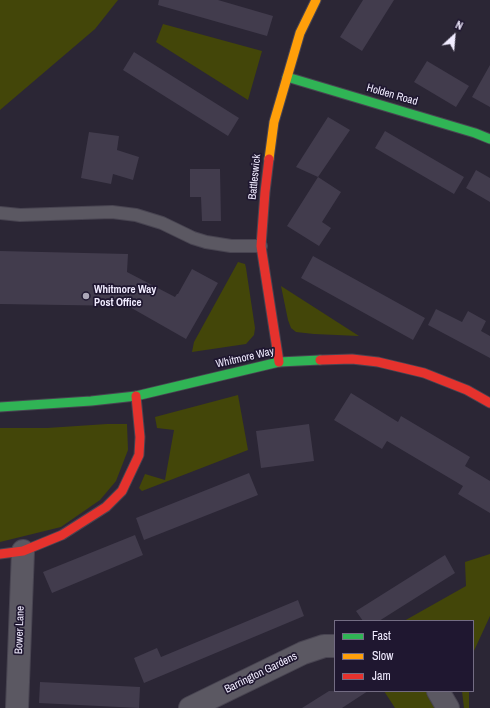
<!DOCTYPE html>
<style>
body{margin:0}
#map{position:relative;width:490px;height:708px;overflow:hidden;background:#2b2635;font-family:"Archivo Narrow",sans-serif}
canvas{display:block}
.legend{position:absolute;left:334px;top:620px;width:140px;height:72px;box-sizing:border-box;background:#1f1730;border:1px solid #736c83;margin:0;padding:5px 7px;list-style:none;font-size:12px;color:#f1ecff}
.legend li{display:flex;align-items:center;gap:8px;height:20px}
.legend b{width:20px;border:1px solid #736c83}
.north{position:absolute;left:434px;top:16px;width:40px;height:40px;-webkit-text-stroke:3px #1f1730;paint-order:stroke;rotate:26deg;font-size:11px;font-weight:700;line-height:16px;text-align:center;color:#f1ecff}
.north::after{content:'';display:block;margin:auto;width:14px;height:18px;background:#f1ecff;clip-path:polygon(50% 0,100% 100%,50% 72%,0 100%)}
</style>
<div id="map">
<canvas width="490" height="708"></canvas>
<ul class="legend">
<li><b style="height:5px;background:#30b455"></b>Fast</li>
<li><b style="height:5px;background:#ff9f0a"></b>Slow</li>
<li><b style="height:5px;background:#e5322d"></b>Jam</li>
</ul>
<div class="north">N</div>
</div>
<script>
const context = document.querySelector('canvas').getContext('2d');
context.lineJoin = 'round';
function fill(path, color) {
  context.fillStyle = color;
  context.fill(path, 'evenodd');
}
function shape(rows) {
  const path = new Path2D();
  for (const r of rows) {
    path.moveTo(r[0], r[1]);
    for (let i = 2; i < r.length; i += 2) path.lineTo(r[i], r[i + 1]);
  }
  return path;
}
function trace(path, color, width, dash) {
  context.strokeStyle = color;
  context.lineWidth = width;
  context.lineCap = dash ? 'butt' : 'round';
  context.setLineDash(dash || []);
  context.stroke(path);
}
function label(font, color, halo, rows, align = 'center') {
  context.font = font + ' "Archivo Narrow",sans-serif';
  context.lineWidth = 3.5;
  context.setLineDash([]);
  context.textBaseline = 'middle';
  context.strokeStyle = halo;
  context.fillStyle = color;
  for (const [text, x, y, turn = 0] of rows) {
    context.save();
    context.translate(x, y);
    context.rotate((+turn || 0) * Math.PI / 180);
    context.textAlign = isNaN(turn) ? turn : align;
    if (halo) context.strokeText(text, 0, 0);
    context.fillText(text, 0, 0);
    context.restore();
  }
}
fill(shape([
 [0,0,118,0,95,29,0,110],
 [163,24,262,51,248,100,156,42],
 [238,262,245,264,246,268,255,328,254,335,246,344,192,352,194,342],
 [281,286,359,336,314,334,296,332,291,328,288,320],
 [238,395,248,450,142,491,139,488,145,474,165,480,174,430,157,428,155,417],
 [107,424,127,424,128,450,116,481,100,500,61,527,0,542,0,428,47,428],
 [490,554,490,616,473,653,473,621,404,621,466,586,465,562],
 [384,691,427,691,439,708,395,708],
 [462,691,469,691,469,708,464,708]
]), '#434609');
fill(shape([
 [159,0,218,0,273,16,267,36,158,5],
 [363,0,394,0,362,51,340,37],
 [134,52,239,118,228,136,123,70],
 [427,61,469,86,456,107,414,82],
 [490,65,490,107,472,97],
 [328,117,350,130,318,177,296,167],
 [385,131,464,177,454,194,375,148],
 [89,132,119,136,117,150,139,157,133,180,113,174,111,184,81,178],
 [190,169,220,169,221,221,202,221,201,197,190,197],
 [476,170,490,178,490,202,466,188],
 [318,177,341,192,322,222,331,228,319,246,287,226],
 [0,251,128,254,127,272,175,297,177,294,178,294,192,269,218,283,186,339,128,306,0,304],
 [313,256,425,318,413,340,301,278],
 [436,309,462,322,468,311,486,321,481,331,490,336,490,358,428,325],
 [351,393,398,422,401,416,470,457,465,466,490,481,490,513,458,494,463,486,387,441,382,449,334,420],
 [309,424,314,461,261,468,256,431],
 [249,473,258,495,144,540,136,518],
 [135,535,143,555,52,593,43,572],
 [445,555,455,573,379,621,363,621,356,611],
 [298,600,304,616,144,683,134,658,157,648,161,657],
 [40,682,140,687,139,708,39,703],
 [329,691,368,691,342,708,302,708]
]), '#423c4d');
const lane = shape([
 [0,213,20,215,112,212,136,215,162,223,193,238,206,242,231,246,261,246]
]);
const street = shape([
 [438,691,448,708],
 [17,708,23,551],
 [190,708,303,653,324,646,335,646]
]);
const fast = shape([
 [287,77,475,133,490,139],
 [0,407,91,401,136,396,279,362,320,360]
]);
const slow = shape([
 [269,159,274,122,300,33,316,0]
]);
const jam = shape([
 [269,159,265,192,261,246,279,362],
 [320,360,352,359,378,362,424,373,467,390,490,403],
 [0,554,23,551,62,535,106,507,122,491,139,455,140,437,136,396]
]);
trace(lane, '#484451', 14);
trace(street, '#484451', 24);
trace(fast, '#484451', 11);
trace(slow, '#484451', 11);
trace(jam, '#484451', 11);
trace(lane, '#5b5862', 12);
trace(street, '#5b5862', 22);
trace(fast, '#30b455', 9);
trace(slow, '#ff9f0a', 9);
trace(jam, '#e5322d', 9);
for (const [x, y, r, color] of [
 [86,296,4,"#aca7b8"]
]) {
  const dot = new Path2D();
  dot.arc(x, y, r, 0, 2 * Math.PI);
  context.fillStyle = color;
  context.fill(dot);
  trace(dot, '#1f1730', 1.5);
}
label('11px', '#f1ecff', '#1f1730', [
 ["Holden Road",392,95,16],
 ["Battleswick",255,177,-84],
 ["Whitmore Way",245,358,-13],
 ["Bower Lane",20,630,-88],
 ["Barrington Gardens",261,673,-26]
]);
label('bold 11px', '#f1ecff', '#1f1730', [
 ["Whitmore Way",94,290],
 ["Post Office",94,303]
], 'left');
</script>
